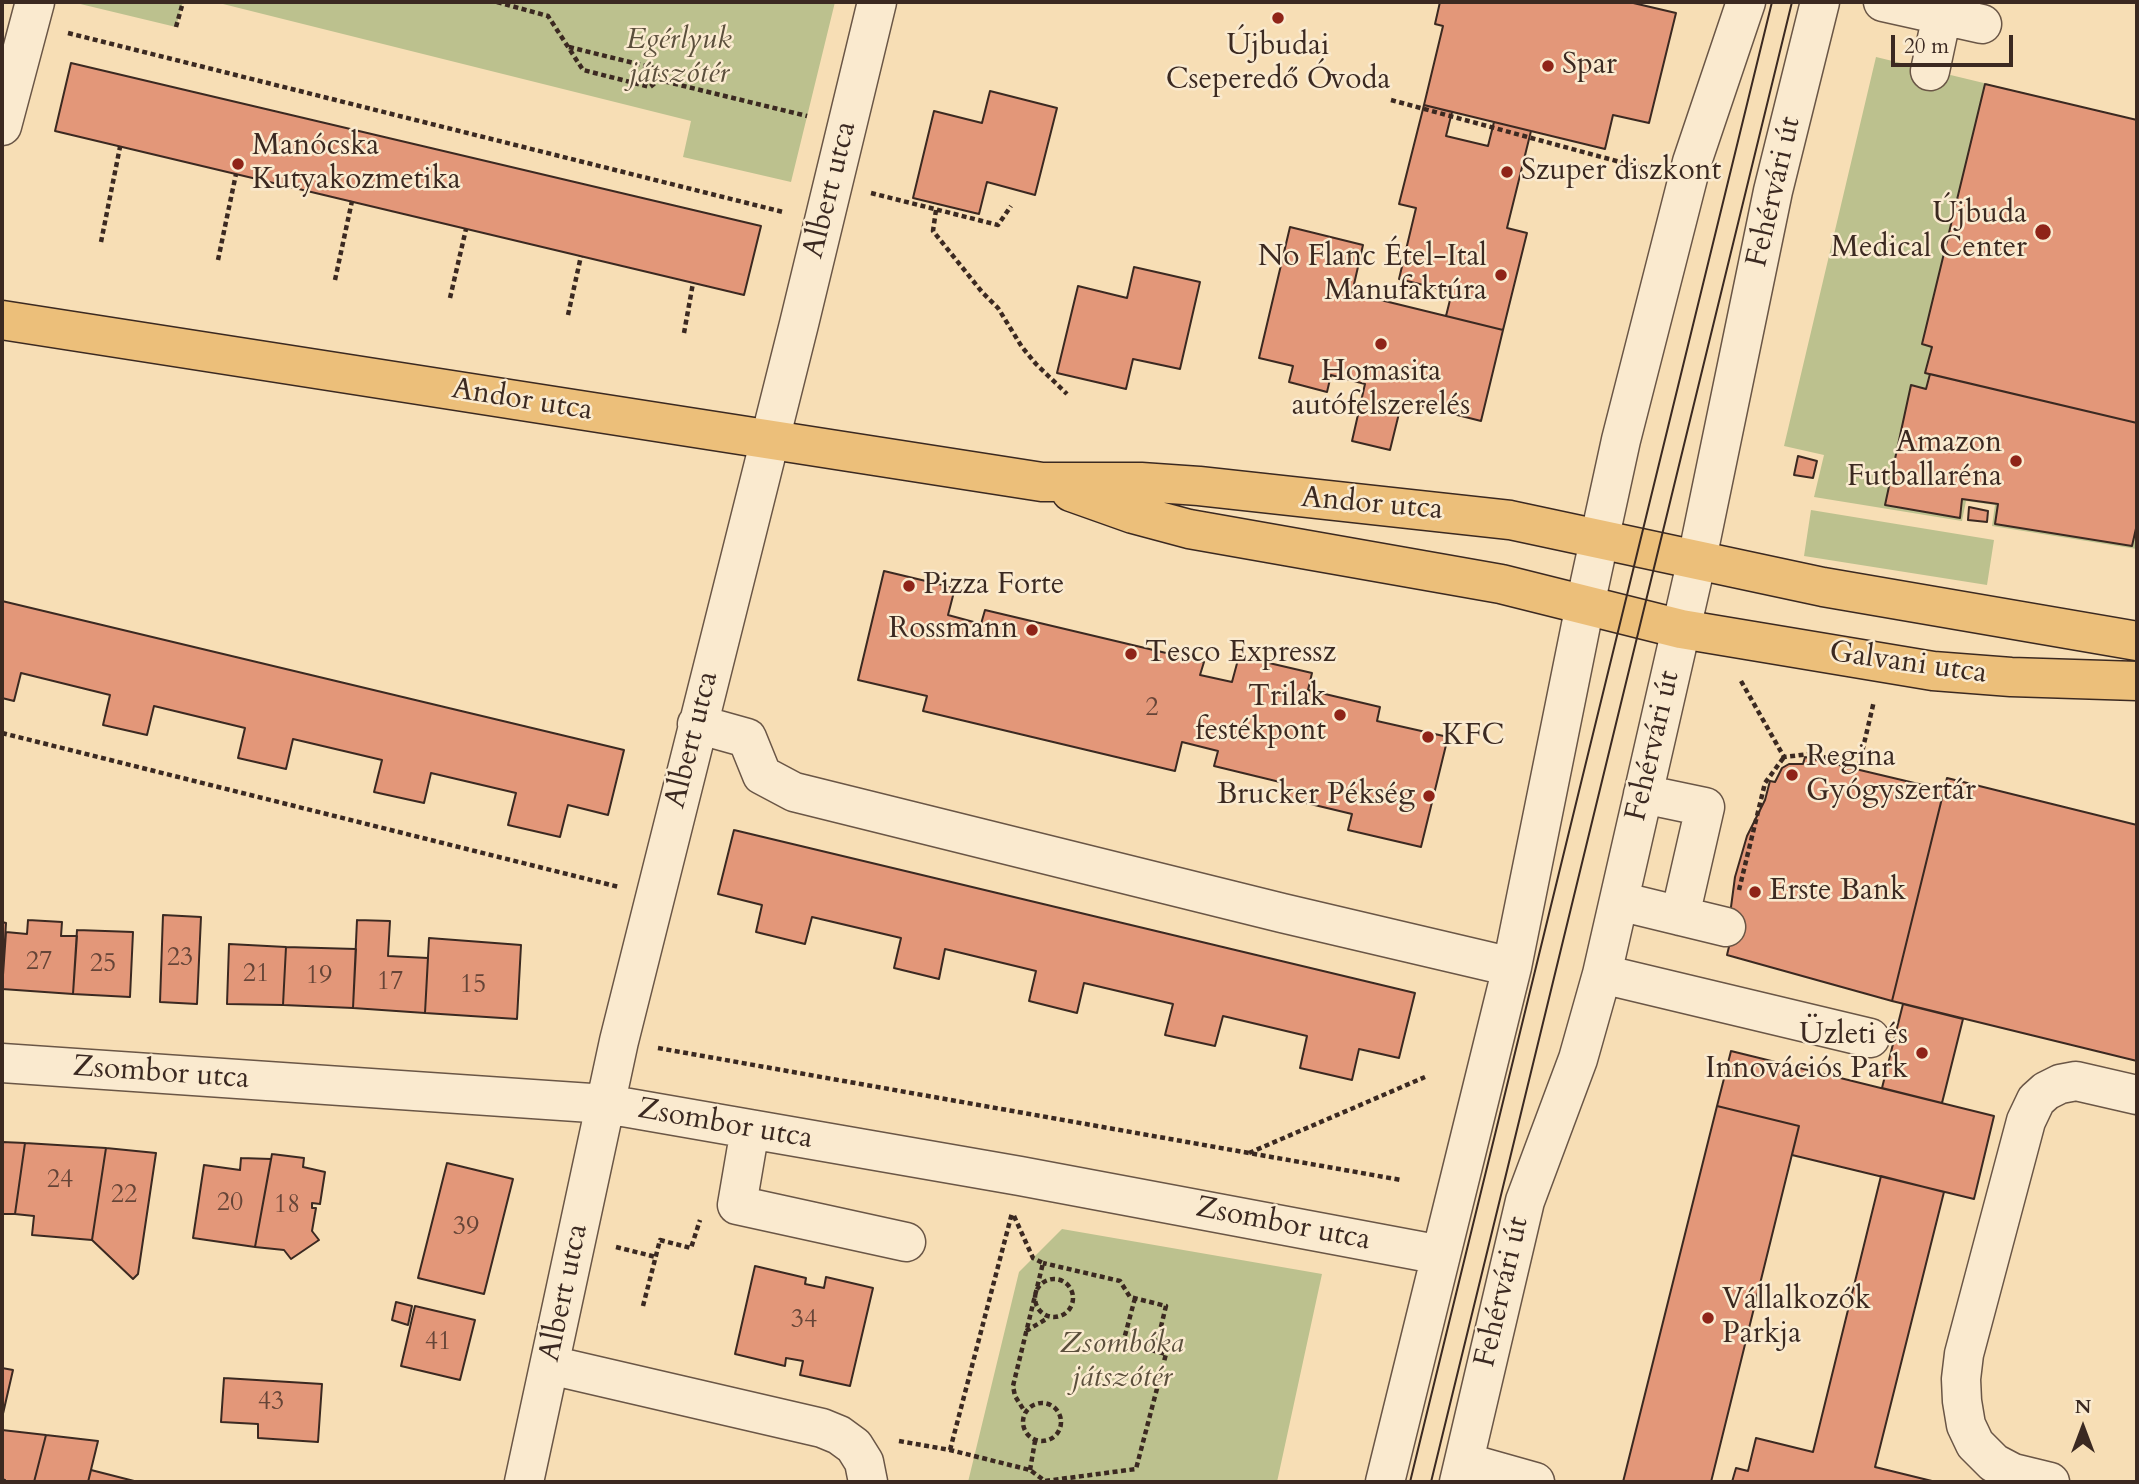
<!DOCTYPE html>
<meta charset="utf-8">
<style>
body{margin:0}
#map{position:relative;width:2139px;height:1484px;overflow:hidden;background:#f7deb5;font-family:Cardo,serif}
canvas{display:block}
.frame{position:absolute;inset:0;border:4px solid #3b2921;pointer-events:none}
.north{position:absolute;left:2048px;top:1393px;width:70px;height:70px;-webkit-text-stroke:5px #faeacf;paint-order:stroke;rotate:0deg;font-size:19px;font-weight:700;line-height:28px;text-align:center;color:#3b2921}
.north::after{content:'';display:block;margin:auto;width:24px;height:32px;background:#3b2921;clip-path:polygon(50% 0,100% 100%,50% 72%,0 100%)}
.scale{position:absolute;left:1891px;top:35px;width:122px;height:32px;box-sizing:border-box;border:4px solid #3b2921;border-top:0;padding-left:9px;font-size:21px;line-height:24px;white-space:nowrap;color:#3b2921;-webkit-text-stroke:5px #faeacf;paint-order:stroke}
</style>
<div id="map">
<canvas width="2139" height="1484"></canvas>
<div class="frame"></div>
<div class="north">N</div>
<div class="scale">20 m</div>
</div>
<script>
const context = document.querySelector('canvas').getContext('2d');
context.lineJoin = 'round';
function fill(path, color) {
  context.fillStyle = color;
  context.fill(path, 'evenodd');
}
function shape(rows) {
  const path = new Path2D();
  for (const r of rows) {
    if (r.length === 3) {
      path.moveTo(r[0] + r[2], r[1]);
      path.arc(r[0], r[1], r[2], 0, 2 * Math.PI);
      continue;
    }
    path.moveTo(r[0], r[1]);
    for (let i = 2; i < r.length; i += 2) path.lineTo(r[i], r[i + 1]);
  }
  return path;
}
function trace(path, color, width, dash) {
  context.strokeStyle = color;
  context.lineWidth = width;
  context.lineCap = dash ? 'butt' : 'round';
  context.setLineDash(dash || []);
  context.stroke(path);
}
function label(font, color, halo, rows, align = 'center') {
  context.font = font + ' Cardo,serif';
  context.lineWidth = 5;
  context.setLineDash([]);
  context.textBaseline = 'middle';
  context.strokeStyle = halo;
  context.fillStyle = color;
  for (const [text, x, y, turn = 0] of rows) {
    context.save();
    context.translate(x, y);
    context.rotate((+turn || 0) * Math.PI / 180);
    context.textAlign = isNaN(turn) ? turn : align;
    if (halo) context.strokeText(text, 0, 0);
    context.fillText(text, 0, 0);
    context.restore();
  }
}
fill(shape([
 [72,2,183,2,176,27],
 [215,2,835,2,791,182,683,157,691,121],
 [1876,57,2137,120,2137,549,1992,526,1995,505,1966,501,1962,521,1814,497,1824,455,1784,446],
 [1811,510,1994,540,1987,585,1804,556],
 [1062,1229,1322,1274,1277,1482,968,1482,1019,1272]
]), '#bcc18e');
const building = shape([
 [1440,2,1629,2,1676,13,1649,123,1613,115,1605,149,1424,105,1443,26,1435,24,1440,2],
 [71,63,761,226,744,295,55,131,71,63],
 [1985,84,2137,120,2137,423,1925,373,1932,347,1922,344,1985,84],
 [990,91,1057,108,1035,195,987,182,979,214,913,198,934,111,982,123,990,91],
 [1424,105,1452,112,1446,136,1488,146,1494,122,1531,131,1507,228,1527,233,1503,330,1446,316,1452,292,1399,279,1416,208,1399,204,1424,105],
 [1290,227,1363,245,1352,293,1503,330,1481,421,1402,401,1390,450,1352,441,1365,384,1331,375,1327,392,1289,382,1293,366,1259,358,1290,227],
 [1134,267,1200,282,1180,369,1133,359,1126,389,1057,373,1078,286,1127,298,1134,267],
 [1930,374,2137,423,2137,524,2132,546,1995,524,1998,504,1962,499,1960,518,1885,505,1911,385,1926,389,1930,374],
 [1798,456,1817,461,1813,478,1794,475,1798,456],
 [1969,507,1988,511,1987,522,1968,520,1969,507],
 [884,571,955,588,948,615,981,624,985,610,1204,662,1200,675,1232,682,1239,656,1312,673,1308,690,1380,707,1377,721,1448,737,1421,847,1348,830,1352,814,1281,797,1284,783,1214,766,1218,751,1182,742,1175,771,923,711,927,696,858,680,884,571],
 [2,601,624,750,608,815,568,805,560,837,508,825,516,793,431,773,424,803,374,792,382,760,293,739,286,769,238,758,245,728,154,706,147,735,103,725,110,695,21,673,14,701,2,698,2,601],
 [1805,757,1944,790,1892,1001,1727,955,1732,934,1731,907,1735,877,1747,836,1765,800,1770,781,1775,782,1782,768,1789,764,1803,764,1805,757],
 [1947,778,2137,825,2137,1061,1892,1001,1947,778],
 [734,830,1415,993,1399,1058,1359,1049,1352,1080,1300,1068,1307,1036,1223,1016,1215,1046,1165,1035,1173,1004,1084,983,1077,1013,1029,1001,1036,971,945,949,939,979,894,968,901,938,812,917,805,944,756,932,762,905,718,894,734,830],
 [163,915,201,917,197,1004,160,1002,163,915],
 [28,920,62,922,61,936,77,936,73,994,2,989,6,932,27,934,28,920],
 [357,920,390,921,388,956,428,958,425,1013,353,1008,357,920],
 [2,922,6,923,2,989,2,922],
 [77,930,133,932,130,997,73,994,77,930],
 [429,938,521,945,517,1019,425,1013,429,938],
 [229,944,286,947,283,1005,227,1004,229,944],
 [286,947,356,949,353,1008,283,1005,286,947],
 [1903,1004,1963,1019,1942,1103,1882,1088,1903,1004],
 [1731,1051,1994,1116,1974,1199,1792,1155,1799,1126,1717,1106,1731,1051],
 [1717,1106,1799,1126,1711,1482,1623,1482,1717,1106],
 [2,1142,25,1143,15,1214,2,1214,2,1142],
 [25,1143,106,1148,92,1240,32,1235,34,1216,15,1214,25,1143],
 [106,1148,156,1153,138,1274,133,1279,92,1240,106,1148],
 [272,1154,304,1158,303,1167,325,1172,320,1204,312,1203,312,1208,316,1208,312,1231,319,1240,291,1259,284,1250,255,1247,272,1154],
 [241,1158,271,1159,255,1247,193,1238,204,1165,240,1170,241,1158],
 [447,1163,513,1179,484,1294,418,1278,447,1163],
 [1881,1176,1944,1192,1875,1467,1936,1482,1732,1482,1736,1468,1748,1471,1756,1438,1813,1452,1881,1176],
 [755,1266,806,1278,805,1284,824,1288,826,1277,873,1288,850,1386,800,1375,803,1361,786,1358,785,1366,735,1354,755,1266],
 [396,1302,412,1306,408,1325,392,1320,396,1302],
 [415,1306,475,1320,460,1380,401,1366,415,1306],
 [2,1368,13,1370,2,1418,2,1368],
 [224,1378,322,1384,318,1442,258,1438,258,1424,221,1422,224,1378],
 [2,1430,46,1435,34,1482,4,1482,5,1480,2,1479,2,1430],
 [46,1435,98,1441,88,1482,34,1482,46,1435],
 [91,1470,138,1482,88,1482,91,1470]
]);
fill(building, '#e39779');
trace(building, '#3b2921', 2);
const minor = shape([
 [1883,2,1982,24],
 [1930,71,1942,15],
 [2,126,35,2],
 [697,724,747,738,762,775,794,792,1282,913,1512,967],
 [1643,794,1705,807,1680,916],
 [1619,901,1726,927],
 [1602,974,1870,1038],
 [2,1063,606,1104,1020,1176,1441,1255],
 [750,1129,737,1205,906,1242],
 [550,1365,822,1428,839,1435,854,1446,864,1462,868,1482],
 [1464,1462,1535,1482],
 [524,1482,619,1041,799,324,877,2],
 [1385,1482,1512,967,1585,605,1621,440,1692,162,1746,2],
 [1459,1482,1525,1201,1578,1059,1602,974,1697,559,1773,191,1820,2],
 [2050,1482,2013,1473,1994,1463,1975,1444,1966,1425,1962,1401,1961,1379,1964,1354,2026,1121,2036,1100,2046,1091,2060,1084,2076,1081,2137,1095]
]);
const major = shape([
 [2,320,1042,482,1141,482,1199,486,1510,520,1823,587,2137,641],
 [1071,492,1133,514,1189,529,1501,584,1681,629,1933,671,2011,677,2137,681]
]);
trace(minor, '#6a5646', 41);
trace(major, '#3b2921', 41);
trace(shape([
 [497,2,548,16,583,70,650,87,659,80,807,116],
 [176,27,183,2],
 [68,33,783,212],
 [569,47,654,68,659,80],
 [1391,100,1646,169],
 [871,193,998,225,1011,206],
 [936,210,933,231,982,292,998,308,1022,347,1036,364,1067,394],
 [101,242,120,147],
 [218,260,236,174],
 [335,280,352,201],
 [450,298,466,229],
 [568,315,581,256],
 [684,333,693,283],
 [1741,681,1784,757,1809,754,1859,765,1874,701],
 [2,733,619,887],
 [1739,890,1765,783,1784,757],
 [658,1048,1401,1180],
 [1249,1153,1425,1077],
 [1014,1216,1033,1258,1043,1263,1013,1386,1015,1396,1025,1412],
 [616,1247,656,1257],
 [1054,1298,19],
 [1135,1298,1123,1343,1155,1351],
 [643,1306,660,1240,691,1248,700,1220],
 [1026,1331,1048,1318],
 [1042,1422,19],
 [899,1441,950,1450,1030,1470,1045,1481,1136,1469,1166,1354,1155,1351,1166,1306,1130,1297,1120,1281,1043,1263],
 [950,1450,1012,1213],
 [1030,1470,1035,1441]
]), '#3b2921', 4.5, [5, 3.5]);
trace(minor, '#faeacf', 38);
trace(major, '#ecbf7a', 38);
trace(shape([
 [1410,1482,1772,2],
 [1431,1482,1792,2]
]), '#3b2921', 2);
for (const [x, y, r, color] of [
 [1278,18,7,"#8f2418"],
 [1548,66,7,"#8f2418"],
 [238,164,7,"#8f2418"],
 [1507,172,7,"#8f2418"],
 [2043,232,9,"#8f2418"],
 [1501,275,7,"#8f2418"],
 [1381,344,7,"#8f2418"],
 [2016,461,7,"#8f2418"],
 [909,586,7,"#8f2418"],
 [1032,630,7,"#8f2418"],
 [1131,654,7,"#8f2418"],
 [1340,715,7,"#8f2418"],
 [1428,737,7,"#8f2418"],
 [1792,775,7,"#8f2418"],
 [1429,796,7,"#8f2418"],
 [1755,892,7,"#8f2418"],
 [1922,1053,7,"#8f2418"],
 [1708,1318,7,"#8f2418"]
]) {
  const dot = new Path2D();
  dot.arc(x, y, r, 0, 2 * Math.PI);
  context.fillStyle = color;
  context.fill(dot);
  trace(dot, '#faeacf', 2.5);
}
label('26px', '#654437', null, [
 ["2",1152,709],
 ["23",180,959],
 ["27",39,963],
 ["25",103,965],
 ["21",256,975],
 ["19",319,977],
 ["17",390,983],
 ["15",473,986],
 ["24",60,1181],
 ["22",124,1196],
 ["20",230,1204],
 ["18",287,1206],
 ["39",466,1228],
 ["34",804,1321],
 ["41",438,1343],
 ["43",271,1403]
]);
label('italic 30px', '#5b4f3c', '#faeacf', [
 ["Egérlyuk",679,41],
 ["játszótér",679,75],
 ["Zsombóka",1122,1345],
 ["játszótér",1122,1379]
]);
label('30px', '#3b2921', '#faeacf', [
 ["Újbudai",1278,47,"center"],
 ["Cseperedő Óvoda",1278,81,"center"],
 ["Spar",1562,66],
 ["Manócska",252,147],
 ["Kutyakozmetika",252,181],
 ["Szuper diszkont",1521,172],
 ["Újbuda",2027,215,"right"],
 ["Medical Center",2027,249,"right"],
 ["No Flanc Étel-Ital",1487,258,"right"],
 ["Manufaktúra",1487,292,"right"],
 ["Homasita",1381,373,"center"],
 ["autófelszerelés",1381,407,"center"],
 ["Amazon",2002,444,"right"],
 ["Futballaréna",2002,478,"right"],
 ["Pizza Forte",923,586],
 ["Rossmann",1018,630,"right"],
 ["Tesco Expressz",1145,654],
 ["Trilak",1326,698,"right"],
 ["festékpont",1326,732,"right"],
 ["KFC",1442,737],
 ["Regina",1806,758],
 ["Gyógyszertár",1806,792],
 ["Brucker Pékség",1415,796,"right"],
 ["Erste Bank",1769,892],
 ["Üzleti és",1908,1036,"right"],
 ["Innovációs Park",1908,1070,"right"],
 ["Vállalkozók",1722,1301],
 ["Parkja",1722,1335]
], 'left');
label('30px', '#3b2921', '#faeacf', [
 ["Albert utca",831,190,-76],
 ["Fehérvári út",1775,192,-77],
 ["Andor utca",522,401,9],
 ["Andor utca",1372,505,5],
 ["Galvani utca",1908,664,8],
 ["Albert utca",693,740,-76],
 ["Fehérvári út",1654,746,-77],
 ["Zsombor utca",161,1074,4],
 ["Zsombor utca",725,1125,10],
 ["Zsombor utca",1283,1225,11],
 ["Fehérvári út",1503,1292,-77],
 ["Albert utca",565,1293,-78]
]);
</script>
